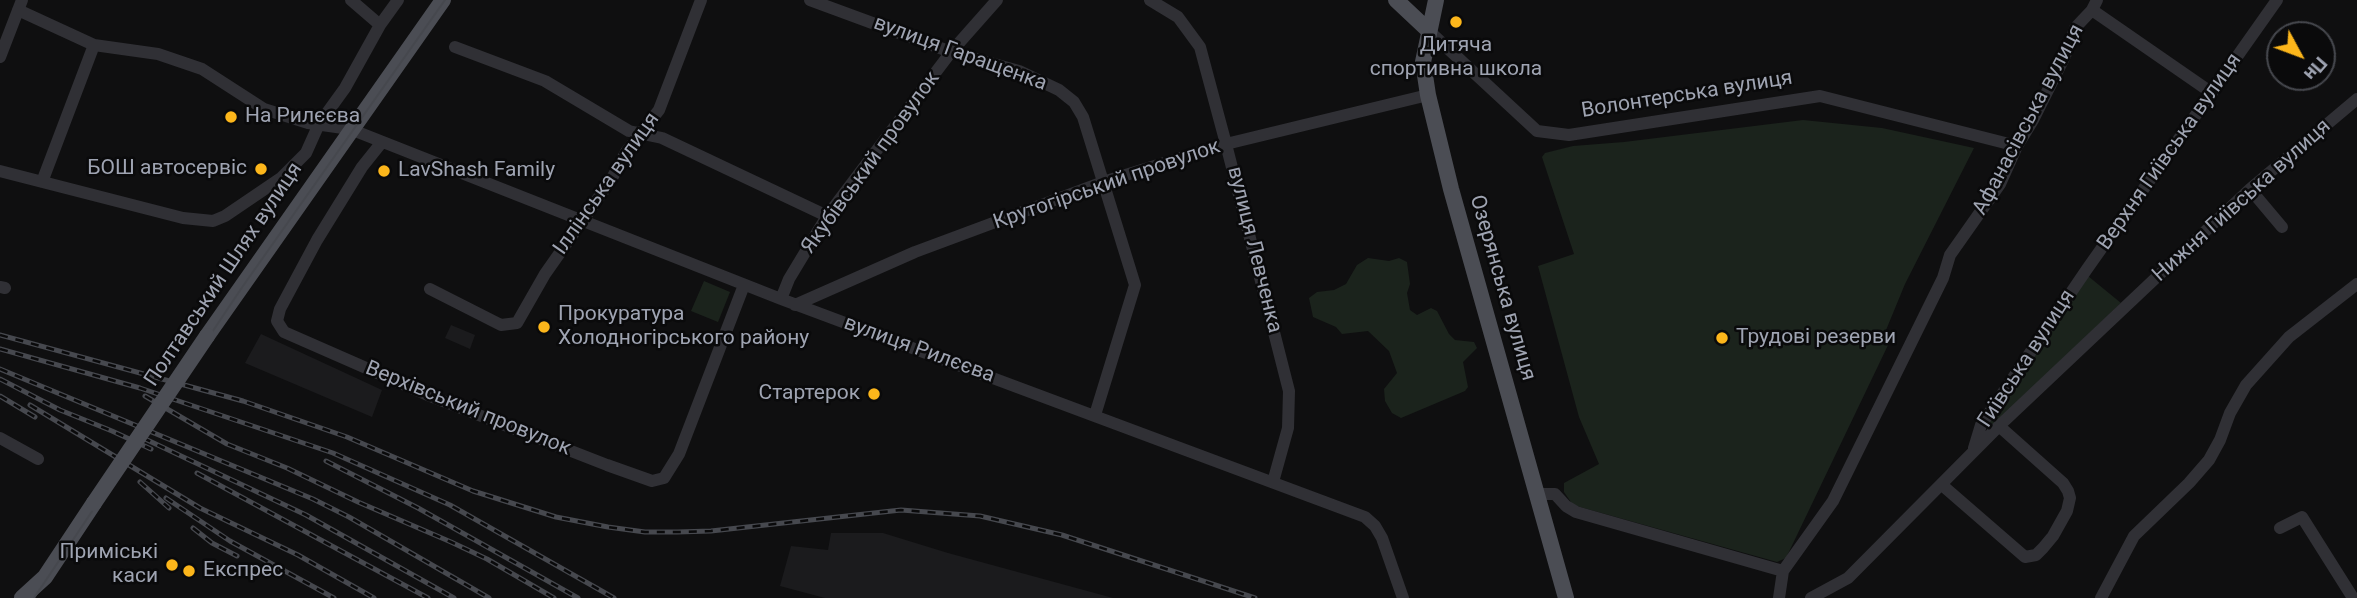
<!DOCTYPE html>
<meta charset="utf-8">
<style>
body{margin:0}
#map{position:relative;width:2357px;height:598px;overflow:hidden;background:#0f0f10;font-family:Roboto,sans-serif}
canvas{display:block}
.north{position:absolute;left:2266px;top:21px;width:70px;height:70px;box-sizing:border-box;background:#0a0a0b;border:2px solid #46484e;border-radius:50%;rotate:131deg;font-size:19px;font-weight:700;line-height:28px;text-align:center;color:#9fa4b2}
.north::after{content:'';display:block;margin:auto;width:24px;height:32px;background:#fcb61b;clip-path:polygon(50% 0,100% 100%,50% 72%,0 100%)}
</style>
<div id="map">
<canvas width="2357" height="598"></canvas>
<div class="north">Пн</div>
</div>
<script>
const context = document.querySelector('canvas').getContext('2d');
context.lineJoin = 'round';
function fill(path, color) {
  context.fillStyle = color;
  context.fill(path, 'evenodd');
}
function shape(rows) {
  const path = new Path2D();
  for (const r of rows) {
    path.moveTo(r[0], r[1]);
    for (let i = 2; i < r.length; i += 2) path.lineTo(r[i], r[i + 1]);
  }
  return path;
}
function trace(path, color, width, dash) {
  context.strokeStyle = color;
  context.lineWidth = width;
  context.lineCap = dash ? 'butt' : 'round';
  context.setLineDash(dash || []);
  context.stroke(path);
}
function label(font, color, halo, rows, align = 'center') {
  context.font = font + ' Roboto,sans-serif';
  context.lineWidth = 5;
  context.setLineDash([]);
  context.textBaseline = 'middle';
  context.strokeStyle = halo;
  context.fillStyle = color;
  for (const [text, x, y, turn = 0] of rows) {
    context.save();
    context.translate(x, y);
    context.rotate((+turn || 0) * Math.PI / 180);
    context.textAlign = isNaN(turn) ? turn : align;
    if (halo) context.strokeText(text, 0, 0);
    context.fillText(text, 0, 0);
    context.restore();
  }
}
fill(shape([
 [451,325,475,335,470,349,445,338],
 [261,334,382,390,372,417,245,363],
 [831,533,883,533,948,553,1113,598,825,598,780,586,791,546,828,550]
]), '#1b1b1d');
fill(shape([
 [1803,120,1882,128,1974,148,1905,284,1884,335,1890,341,1786,558,1777,562,1573,505,1564,492,1564,483,1599,464,1579,417,1538,266,1574,254,1542,157,1545,153,1573,146,1624,142],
 [1368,258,1389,261,1399,258,1407,262,1410,284,1407,293,1410,310,1417,315,1431,308,1437,311,1449,334,1455,340,1474,342,1477,348,1463,362,1468,387,1465,391,1401,418,1392,413,1385,401,1384,389,1397,373,1389,351,1368,331,1342,334,1336,327,1313,317,1309,298,1317,292,1334,290,1346,284,1357,265],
 [2088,276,2121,303,1988,430,1985,425],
 [704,281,730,292,718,322,691,311]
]), '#1b231c');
trace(shape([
 [351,0,380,25],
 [810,0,951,52,1019,71,1059,90,1074,102,1083,117,1135,285,1095,415],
 [1150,0,1178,17,1200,47,1226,144,1289,391,1288,428,1273,482],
 [18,10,94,45,158,54,202,69,264,109,308,123,350,129,781,299,1365,517,1375,526,1382,538,1403,598],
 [2092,10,2212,93],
 [1429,31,1537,131,1569,135,1820,96,2017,146],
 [455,47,545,81,629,131,662,138,827,216],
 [0,57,22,0],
 [382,142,362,167,317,240,280,309,277,321,284,332,430,396,607,465,652,481,664,478,679,454,744,285],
 [0,171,183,218,213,221,225,216,281,178,306,153,319,124,345,88,380,25,398,0],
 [42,182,94,45],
 [2250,189,2282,227],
 [0,287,5,288],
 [430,289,501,325,517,323,545,274,611,180,626,152,659,110,701,0],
 [781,299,789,279,827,216,951,52,997,0],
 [795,305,915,252,1103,182,1226,144,1428,95],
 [0,438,38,459],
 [1974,448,1981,425,2087,269,2277,0],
 [1942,485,2025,557,2036,555,2043,548,2053,536,2067,511,2070,498,2068,491,2063,483,1999,426],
 [1538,494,1555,494,1566,506,1576,512,1783,571],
 [2280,528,2302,517,2353,598],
 [1779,598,1783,571,1833,501,1943,278,1950,255,2000,184,2017,146,2033,120,2065,56,2075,28,2092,10,2097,0],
 [1811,598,1848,578,1999,426,2250,189,2357,99],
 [2101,598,2134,536,2189,483,2209,460,2220,440,2230,413,2246,385,2289,337,2357,284]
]), '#303035', 12);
trace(shape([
 [1396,0,1429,31],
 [1436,0,1423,62,1428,95,1451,189,1566,598],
 [207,336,443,0],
 [22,598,45,577,94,503]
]), '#4b4d54', 16);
trace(shape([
 [34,598,243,286,445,0]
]), '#46484e', 2);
const rail = shape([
 [0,335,243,401,347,437,473,491,556,517,608,527,645,532,677,532,711,531,901,510,980,516,1062,535,1255,598],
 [0,349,140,388,333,453,450,505,614,598],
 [0,369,313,499,349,517,489,598],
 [0,379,60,410,112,431,151,449],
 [0,396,35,417],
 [145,396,227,444,287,468,358,502,451,542,487,559,554,598],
 [30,405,200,508,298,555,374,598],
 [143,438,306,515,454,598],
 [326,461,418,508,578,598],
 [197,473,428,598],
 [140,482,169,508],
 [166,498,230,541,334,598],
 [193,528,212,543,237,556]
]);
trace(rail, '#46484e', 5);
trace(rail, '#0a0a0b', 2.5, [8]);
trace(shape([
 [94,503,207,336]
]), '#4b4d54', 16);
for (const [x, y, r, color] of [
 [1456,22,7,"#fcb61b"],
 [231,117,7,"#fcb61b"],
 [261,169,7,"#fcb61b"],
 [384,171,7,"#fcb61b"],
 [544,327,7,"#fcb61b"],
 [1722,338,7,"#fcb61b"],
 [874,394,7,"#fcb61b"],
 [172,565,7,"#fcb61b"],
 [189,571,7,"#fcb61b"]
]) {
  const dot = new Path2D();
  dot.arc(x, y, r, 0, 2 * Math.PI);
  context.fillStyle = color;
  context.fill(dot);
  trace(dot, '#0a0a0b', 2.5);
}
label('21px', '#9fa4b2', '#0a0a0b', [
 ["Дитяча",1456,46,"center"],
 ["спортивна школа",1456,70,"center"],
 ["На Рилєєва",245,117],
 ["БОШ автосервіс",247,169,"right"],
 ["LavShash Family",398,171],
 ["Прокуратура",558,315],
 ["Холодногірського району",558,339],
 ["Трудові резерви",1736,338],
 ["Стартерок",860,394,"right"],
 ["Приміські",158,553,"right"],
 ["каси",158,577,"right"],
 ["Експрес",203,571]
], 'left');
label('21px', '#9fa4b2', '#0a0a0b', [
 ["вулиця Гаращенка",960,54,20],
 ["Волонтерська вулиця",1687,95,-9],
 ["Афанасівська вулиця",2029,120,-62],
 ["Верхня Гиївська вулиця",2170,152,-55],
 ["Якубівський провулок",871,163,-54],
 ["Іллінська вулиця",607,184,-55],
 ["Крутогірський провулок",1107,185,-19],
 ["Нижня Гиївська вулиця",2242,201,-42],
 ["вулиця Левченка",1254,250,76],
 ["Полтавський Шлях вулиця",224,275,-56],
 ["Озерянська вулиця",1502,288,74],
 ["вулиця Рилєєва",919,350,20],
 ["Гиївська вулиця",2027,359,-57],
 ["Верхівський провулок",468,409,22]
]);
</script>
